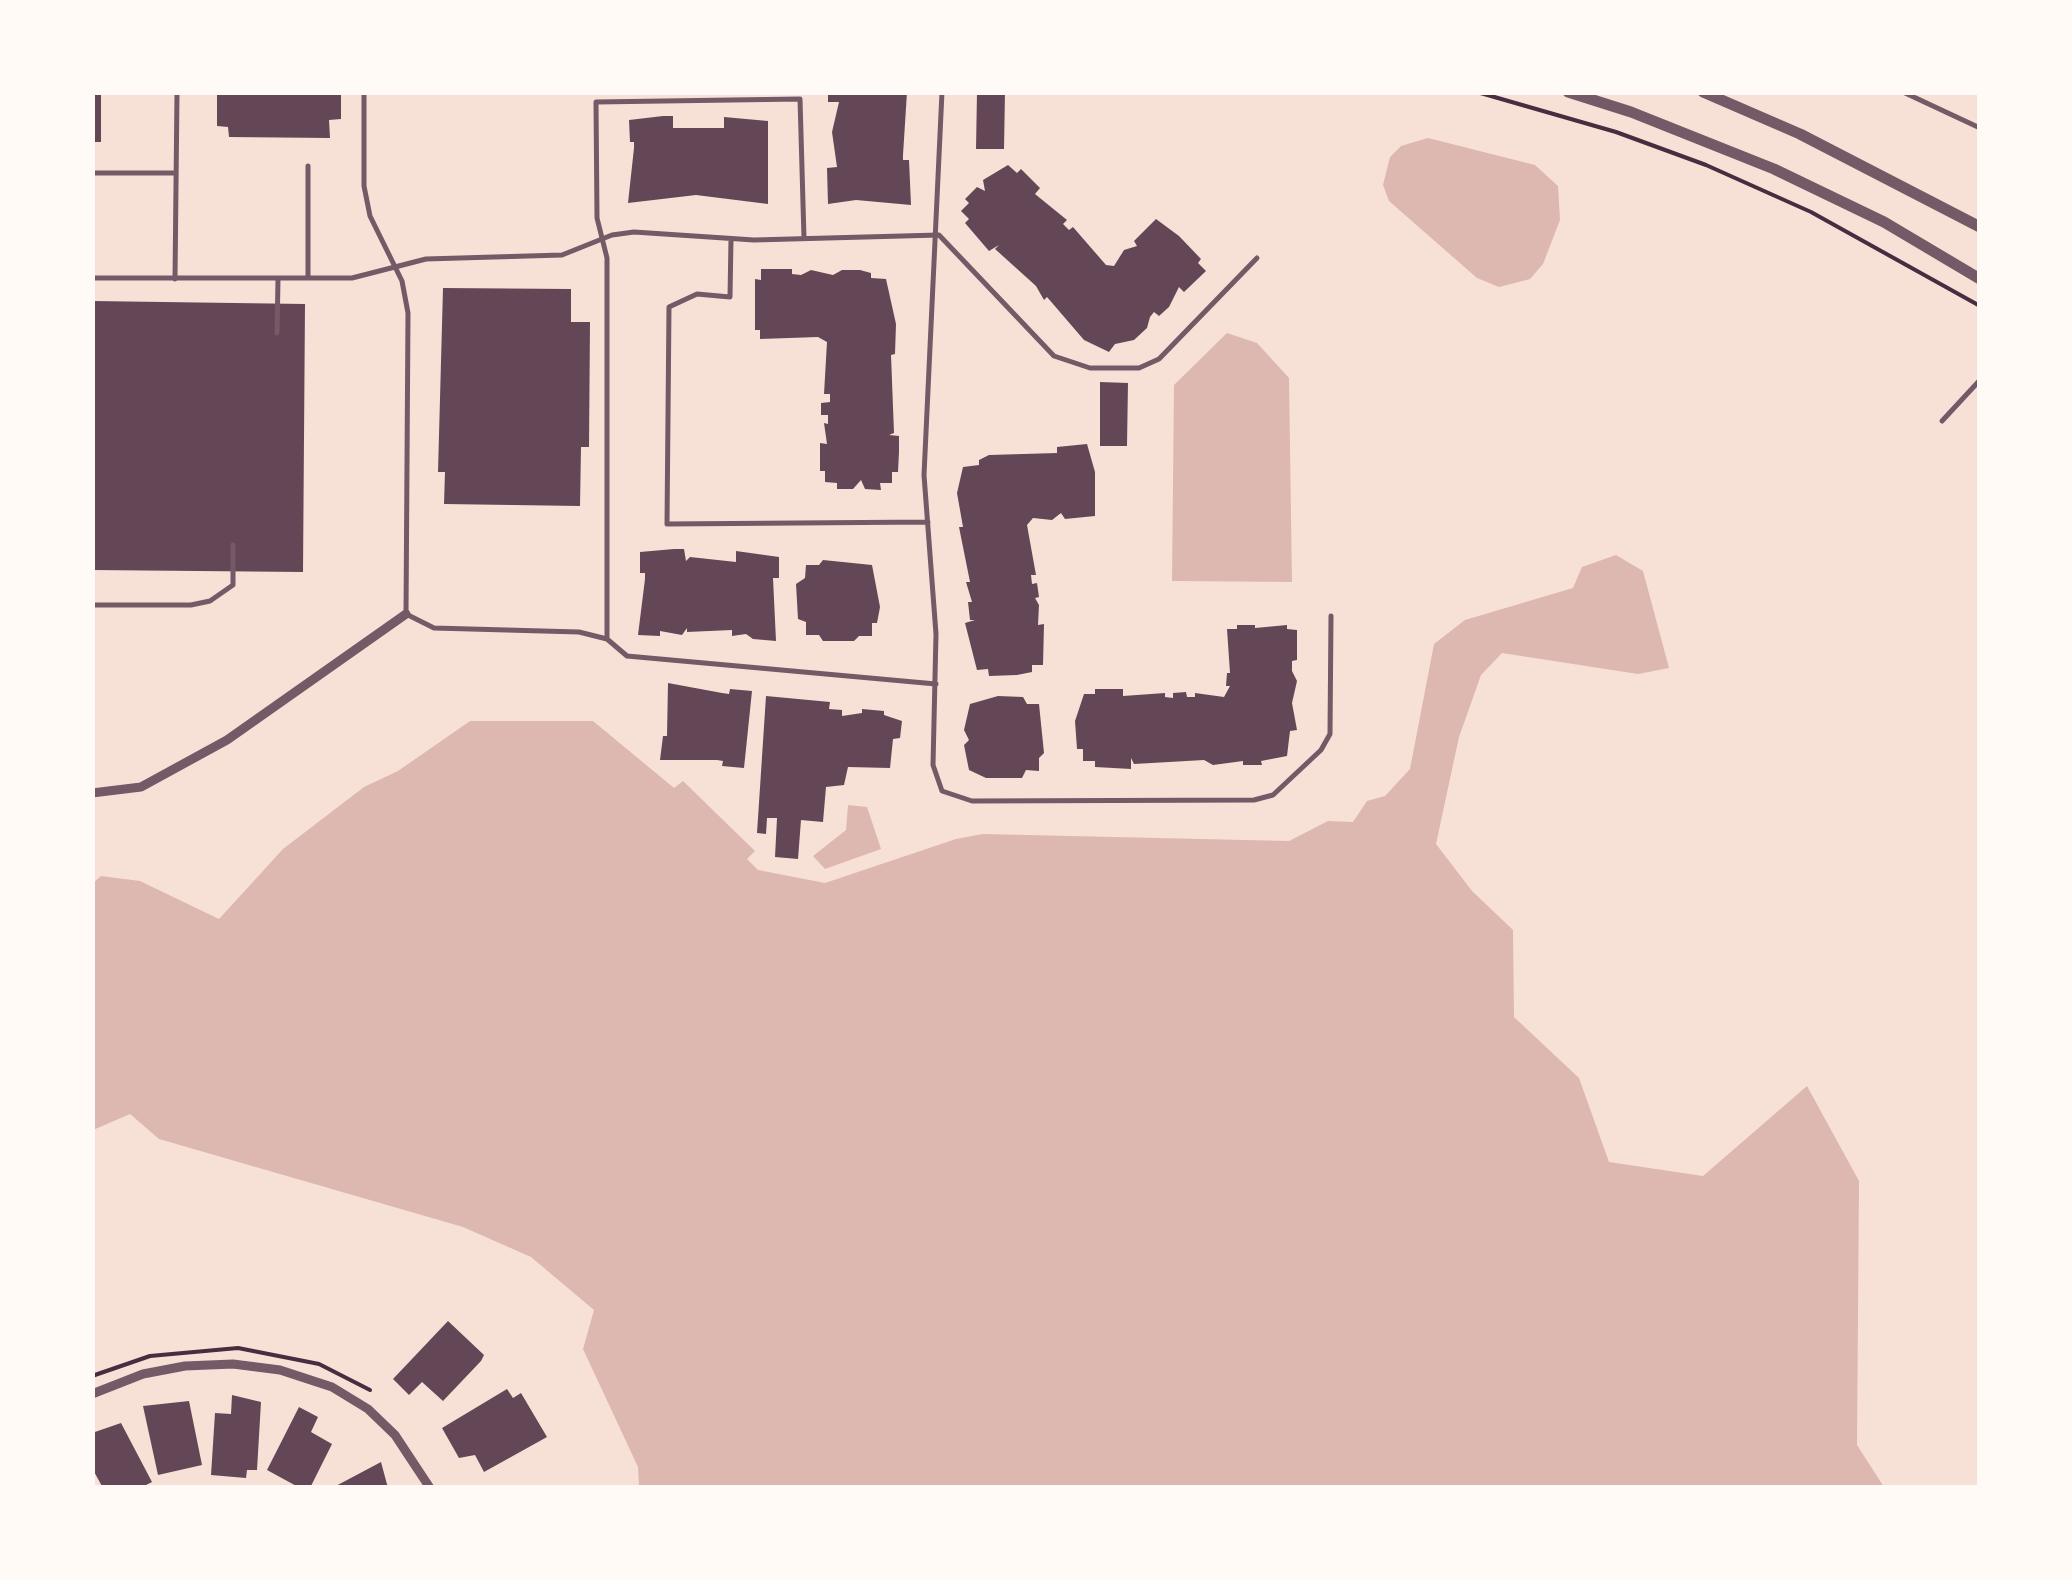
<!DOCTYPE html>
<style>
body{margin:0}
#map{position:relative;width:2072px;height:1580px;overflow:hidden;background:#f7e1d7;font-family:Montserrat,sans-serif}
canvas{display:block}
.frame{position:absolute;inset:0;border:95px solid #fffaf5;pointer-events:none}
</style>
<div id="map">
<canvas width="2072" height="1580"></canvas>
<div class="frame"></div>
</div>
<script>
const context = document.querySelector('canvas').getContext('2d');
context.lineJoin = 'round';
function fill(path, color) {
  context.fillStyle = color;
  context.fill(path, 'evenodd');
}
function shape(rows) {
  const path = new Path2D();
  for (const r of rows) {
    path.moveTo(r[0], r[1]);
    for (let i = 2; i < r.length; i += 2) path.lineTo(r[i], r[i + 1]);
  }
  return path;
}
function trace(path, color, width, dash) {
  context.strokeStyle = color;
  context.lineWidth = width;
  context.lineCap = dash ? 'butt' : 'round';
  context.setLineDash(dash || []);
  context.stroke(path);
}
fill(shape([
 [1428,138,1535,165,1558,186,1560,220,1543,264,1530,279,1499,287,1477,278,1389,201,1383,185,1390,157,1401,146],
 [1227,333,1257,343,1289,378,1292,582,1172,581,1174,385],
 [1616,555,1643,571,1669,668,1638,674,1502,653,1481,675,1459,737,1436,844,1472,891,1513,930,1514,1017,1579,1078,1609,1162,1703,1176,1807,1086,1859,1181,1857,1445,1884,1487,639,1487,638,1467,583,1349,594,1310,531,1257,463,1227,159,1139,130,1114,93,1130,93,883,101,876,140,881,219,919,283,849,364,787,398,771,470,721,593,721,674,788,683,781,755,851,747,859,758,870,825,883,956,839,983,834,1289,841,1328,821,1353,822,1367,801,1385,796,1410,769,1434,644,1465,620,1573,588,1582,567],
 [848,805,867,807,881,849,825,869,813,856,846,830]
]), '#dcb8b0');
fill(shape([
 [92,92,101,92,101,142,92,142],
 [217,92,341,92,341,119,329,120,330,138,229,137,228,127,217,126],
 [828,92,907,92,903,155,903,160,909,160,911,205,856,200,828,204,827,168,837,167,832,132,839,102,828,102],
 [977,92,1005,92,1004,149,976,149],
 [663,116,673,116,673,128,724,128,724,117,768,121,768,204,696,195,628,203,634,148,634,142,630,142,629,120],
 [1008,165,1017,173,1021,169,1040,188,1035,194,1067,220,1063,224,1069,230,1073,227,1106,265,1114,266,1124,250,1137,246,1134,241,1156,219,1179,236,1201,259,1198,263,1206,271,1184,292,1179,287,1169,307,1159,316,1154,312,1150,317,1147,328,1134,340,1115,344,1109,352,1084,340,1047,297,1044,300,1036,286,995,249,999,245,989,251,965,223,969,219,961,211,969,203,965,199,977,187,985,191,983,180],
 [761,269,792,269,792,274,801,275,811,270,833,275,842,270,860,270,871,273,871,278,886,279,896,324,895,354,891,355,894,433,889,435,899,436,899,452,898,472,892,472,892,483,880,483,881,490,865,489,861,480,853,489,837,489,837,483,825,482,825,471,820,471,820,443,827,444,824,423,828,424,828,415,821,415,821,403,830,402,830,394,824,394,827,342,818,337,760,339,760,330,755,330,755,279,761,280],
 [443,288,571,289,571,322,590,322,589,447,581,447,580,506,444,504,445,472,438,472],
 [92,301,305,304,303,572,92,570],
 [1100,382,1128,383,1127,446,1100,446],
 [1087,444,1095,472,1095,516,1065,519,1061,513,1052,520,1033,518,1027,525,1036,575,1031,575,1032,584,1037,583,1039,597,1035,598,1039,605,1038,625,1044,624,1043,665,1032,665,1032,672,1017,675,989,676,988,669,977,670,965,623,975,620,970,620,968,602,972,602,966,582,970,582,959,527,963,527,957,493,963,467,979,465,979,460,989,455,1057,453,1057,447],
 [674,549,684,549,686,561,690,557,736,562,736,551,779,557,779,578,773,578,776,641,753,639,746,634,732,636,732,630,687,632,687,628,682,635,660,631,660,636,638,635,645,579,645,573,640,573,640,552],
 [823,560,872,565,880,607,877,623,872,623,872,636,859,636,854,641,823,641,819,635,806,635,806,622,798,619,796,584,805,578,806,565,819,565],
 [1237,625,1255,625,1255,628,1287,625,1287,629,1297,630,1297,660,1292,661,1292,671,1297,681,1292,703,1297,730,1290,731,1287,756,1261,761,1262,765,1243,765,1243,761,1213,765,1204,760,1134,764,1131,758,1131,769,1095,767,1095,761,1083,761,1083,749,1077,749,1075,721,1084,694,1095,694,1095,689,1123,689,1123,696,1165,693,1165,697,1173,698,1173,693,1186,692,1187,697,1195,697,1195,693,1224,697,1230,686,1226,686,1227,673,1230,673,1227,629,1237,629],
 [668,683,722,693,729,694,730,689,752,691,744,768,722,766,723,761,717,760,660,760,663,736,667,736],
 [766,696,830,702,829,709,842,710,842,716,862,713,862,709,884,711,884,715,902,721,900,738,893,739,890,768,848,767,844,785,826,787,823,822,801,820,798,859,775,857,777,818,767,818,766,834,757,833],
 [998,696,1023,697,1027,704,1039,704,1044,753,1039,758,1039,771,1026,770,1022,778,986,778,969,770,964,745,969,740,964,730,970,704],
 [448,1321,484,1355,481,1361,443,1401,422,1382,409,1395,393,1379],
 [507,1389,513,1398,521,1393,547,1437,484,1472,475,1455,459,1458,442,1428],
 [232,1395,261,1402,257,1470,247,1470,246,1478,211,1475,215,1413,231,1414],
 [189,1401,202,1465,158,1475,143,1406],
 [299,1407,318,1417,311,1432,332,1444,310,1488,300,1488,267,1470],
 [121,1423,152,1482,140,1488,103,1488,92,1468,92,1433],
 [381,1462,388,1488,332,1488]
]), '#644757');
trace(shape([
 [1477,92,1616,132,1706,165,1811,212,1980,306],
 [92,1376,150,1356,238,1348,319,1364,370,1390]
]), '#4a2c40', 4);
trace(shape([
 [364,92,364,186,370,216,402,281,408,313,406,614,434,628,579,632,607,639,627,656,936,684],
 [942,92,924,475,936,634,933,765,942,791,972,801,1254,800,1273,795,1321,750,1330,734,1331,616],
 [1903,92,1980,128],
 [308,166,308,278],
 [92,173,176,173],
 [731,239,730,297,697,294,669,307,667,524,928,522],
 [92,278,352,278,426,259,562,255,612,235,634,232,754,240,939,235,1054,356,1090,368,1139,368,1159,359,1257,258],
 [175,279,177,92],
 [277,333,278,279],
 [1942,421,1980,380],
 [92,605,191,605,210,601,233,585,233,545],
 [607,639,607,258,597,218,596,102,800,99,804,238]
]), '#755966', 5);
trace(shape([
 [92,793,141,787,227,740,406,614],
 [92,1394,143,1374,185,1366,233,1364,280,1370,332,1387,368,1409,395,1435,430,1488]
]), '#755966', 9);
trace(shape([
 [1568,92,1631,112,1774,169,1884,222,1980,279],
 [1703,92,1800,134,1980,227]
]), '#755966', 11);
</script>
